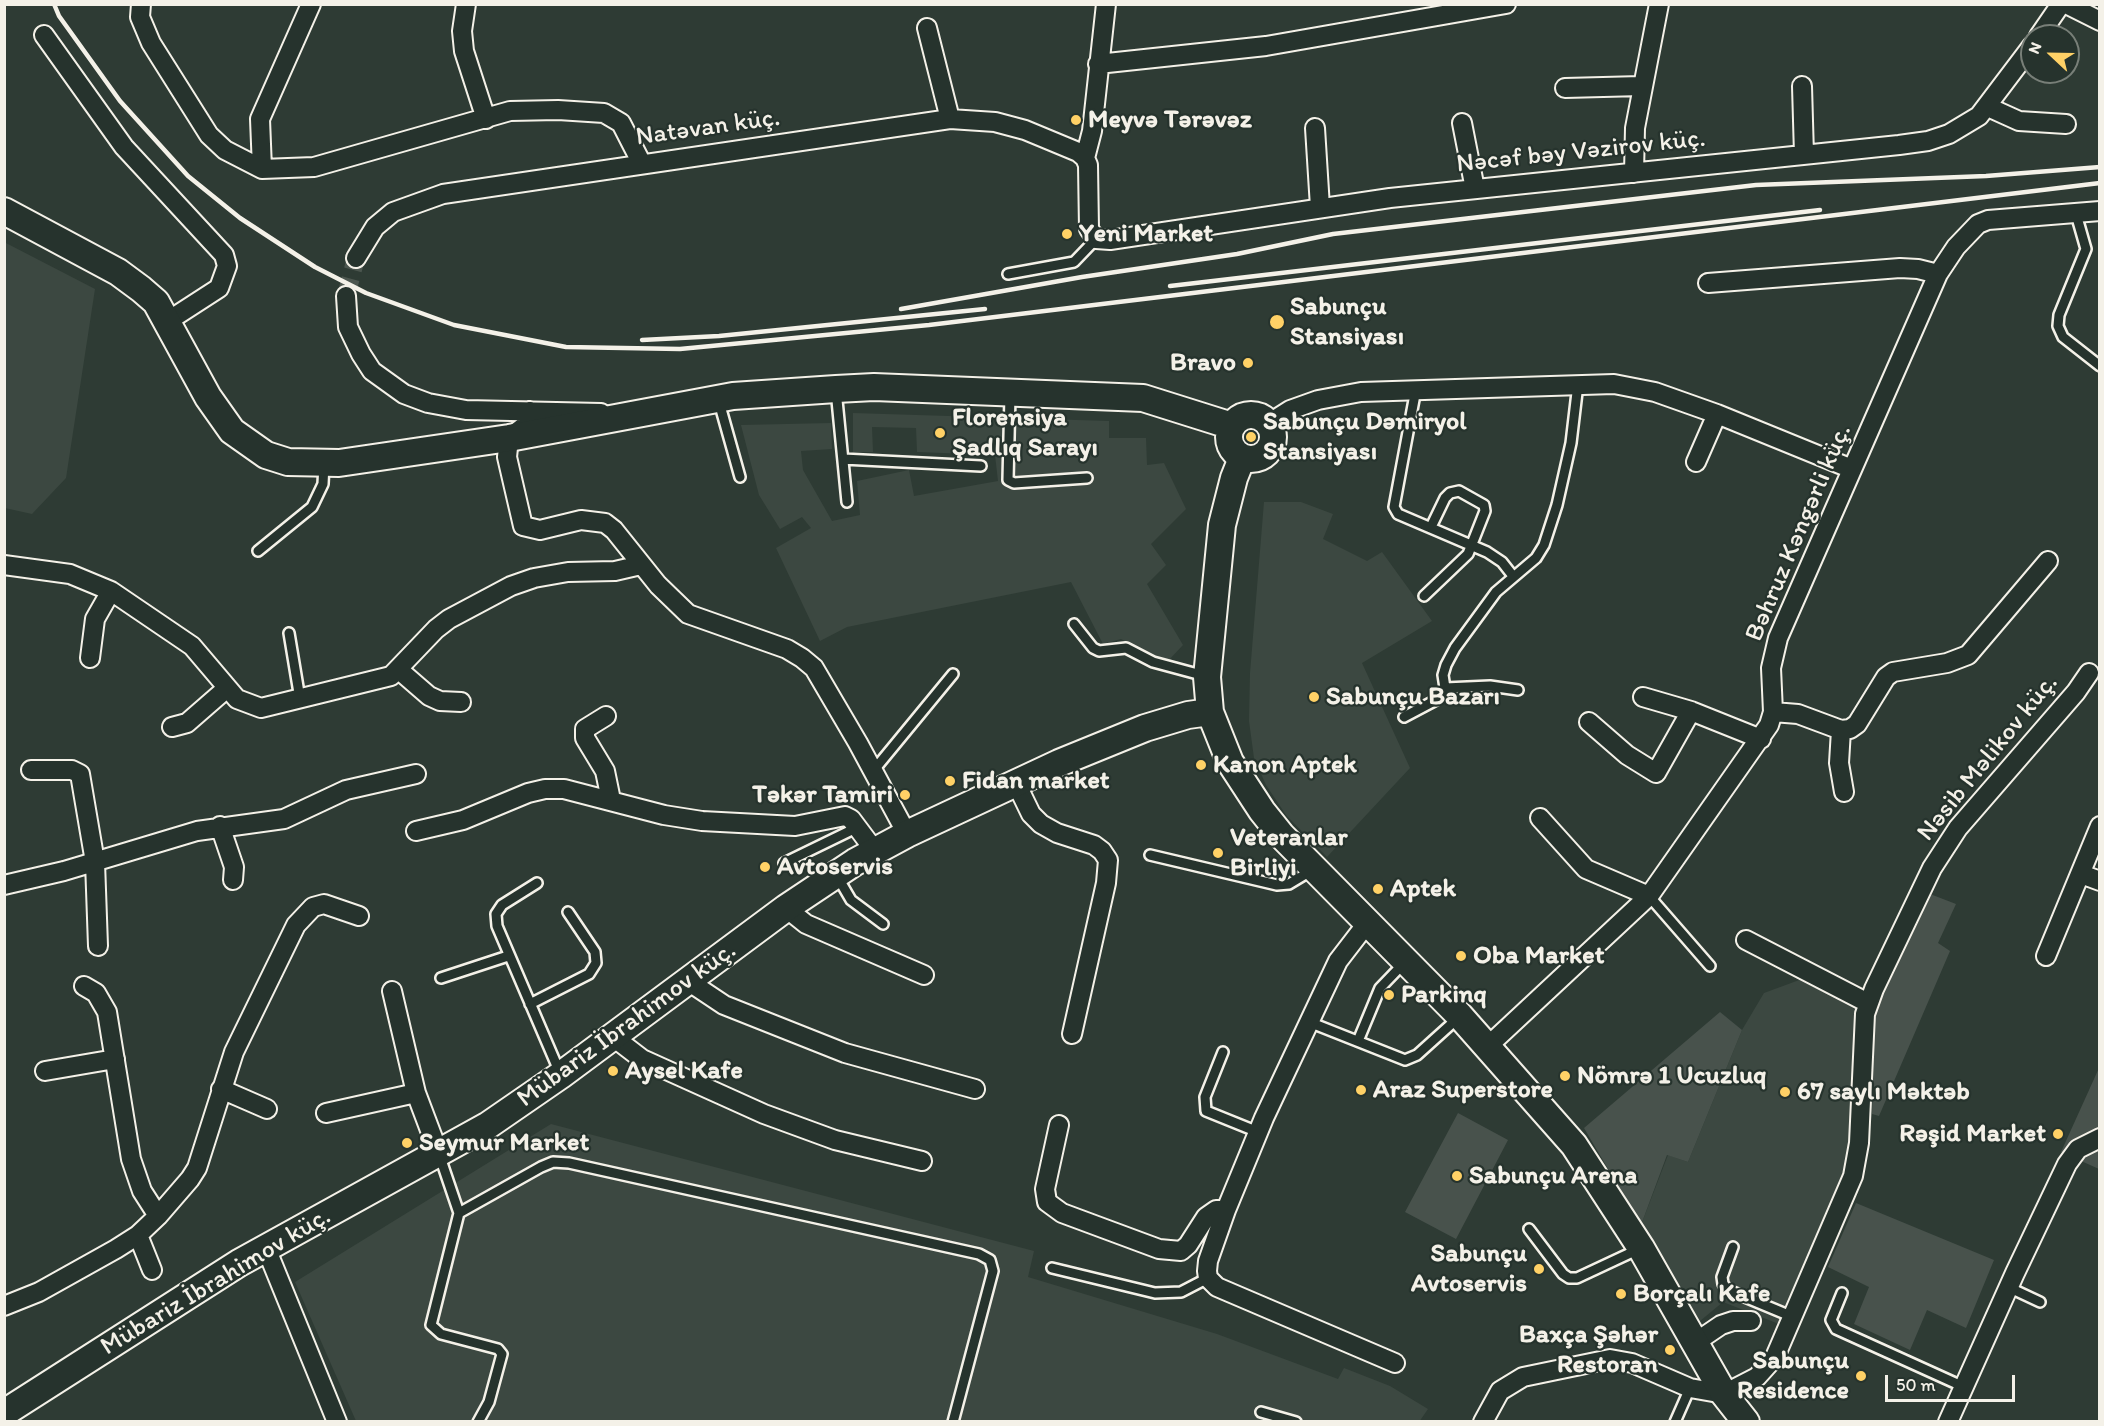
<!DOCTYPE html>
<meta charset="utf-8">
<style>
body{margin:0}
#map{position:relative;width:2104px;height:1426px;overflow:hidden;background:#2e3b34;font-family:Itim,sans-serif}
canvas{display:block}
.frame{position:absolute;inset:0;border:6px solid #f4f1e8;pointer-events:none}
.north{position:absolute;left:2020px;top:24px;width:60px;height:60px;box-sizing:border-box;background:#26332d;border:2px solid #787f78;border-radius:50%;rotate:292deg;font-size:16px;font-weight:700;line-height:24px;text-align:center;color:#f4f1e8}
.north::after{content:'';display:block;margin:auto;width:21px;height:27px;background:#ffd166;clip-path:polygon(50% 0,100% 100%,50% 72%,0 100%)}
.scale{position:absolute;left:1885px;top:1375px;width:130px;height:27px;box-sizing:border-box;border:3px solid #f4f1e8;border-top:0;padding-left:8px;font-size:18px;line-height:21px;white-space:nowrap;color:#f4f1e8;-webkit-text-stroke:4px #26332d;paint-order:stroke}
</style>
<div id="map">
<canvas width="2104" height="1426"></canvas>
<div class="frame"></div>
<div class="north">N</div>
<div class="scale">50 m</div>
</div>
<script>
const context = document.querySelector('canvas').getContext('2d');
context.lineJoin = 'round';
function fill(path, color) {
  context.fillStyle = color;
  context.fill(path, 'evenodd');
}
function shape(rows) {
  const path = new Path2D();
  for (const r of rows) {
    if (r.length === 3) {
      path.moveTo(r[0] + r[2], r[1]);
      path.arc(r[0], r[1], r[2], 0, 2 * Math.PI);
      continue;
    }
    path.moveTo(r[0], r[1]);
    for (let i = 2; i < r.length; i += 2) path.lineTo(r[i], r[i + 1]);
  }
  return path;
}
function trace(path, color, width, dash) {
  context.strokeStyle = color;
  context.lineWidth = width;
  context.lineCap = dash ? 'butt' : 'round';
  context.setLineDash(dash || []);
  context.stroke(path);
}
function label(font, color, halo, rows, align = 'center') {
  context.font = font + ' Itim,sans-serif';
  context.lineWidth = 4.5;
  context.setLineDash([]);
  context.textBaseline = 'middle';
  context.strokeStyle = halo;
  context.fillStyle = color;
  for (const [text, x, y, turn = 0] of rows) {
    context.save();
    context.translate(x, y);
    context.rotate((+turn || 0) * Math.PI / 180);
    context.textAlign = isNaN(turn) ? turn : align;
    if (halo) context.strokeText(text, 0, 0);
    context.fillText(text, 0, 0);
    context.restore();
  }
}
fill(shape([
 [4,242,95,289,66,478,32,514,5,508],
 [853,413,1109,421,1109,438,1146,438,1147,465,1164,463,1186,509,1151,544,1166,565,1147,584,1183,645,1167,662,1121,639,1103,644,1071,582,847,627,820,641,776,548,811,528,802,517,780,529,759,495,741,425,831,423,832,449,801,451,803,470,832,521,860,515,857,481,909,470,914,496,998,481,995,455,917,452,916,428,872,427,873,452,853,452],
 [1264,502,1301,502,1333,514,1323,539,1367,561,1382,552,1432,621,1362,663,1410,768,1327,857,1286,815,1266,785,1254,758,1249,721,1250,673],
 [1802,979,1857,1008,1852,1161,1784,1326,1723,1302,1700,1321,1641,1225,1668,1155,1688,1162,1742,1030,1764,993],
 [551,1124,1034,1251,1028,1277,1217,1334,1338,1379,1344,1368,1390,1386,1428,1409,1419,1422,356,1421,295,1282]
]), '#3c4841');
fill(shape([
 [1251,437,12],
 [1930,894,1956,904,1938,943,1950,951,1879,1116,1872,1114,1874,1007],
 [1720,1012,1742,1030,1688,1162,1667,1155,1641,1225,1584,1128],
 [2099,1068,2099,1169,2061,1152],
 [1458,1113,1508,1140,1456,1239,1405,1212],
 [1856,1203,1994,1260,1966,1328,1927,1310,1910,1350,1854,1324,1869,1287,1828,1267]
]), '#48524c');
trace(shape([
 [346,296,356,258]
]), '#4c564f', 18, [18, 9]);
const lane = shape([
 [2076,214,2086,249,2059,315,2058,326,2063,337,2100,366],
 [1008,274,1074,262,1096,239],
 [1416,389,1394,507,1398,514,1487,552,1502,562,1513,576],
 [836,390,847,502],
 [1010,395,1008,480,1014,483,1087,478],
 [719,402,740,477],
 [843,459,981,466],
 [258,551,312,507,323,484,324,464],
 [1424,596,1468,554,1485,511,1484,505,1459,491,1450,493,1445,498,1431,527],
 [1074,624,1093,648,1099,651,1126,648,1153,662,1205,676],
 [289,633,300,699],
 [1445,688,1490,686,1518,690],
 [1404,717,1438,699,1445,688,1443,675,1446,665,1455,648,1496,592,1536,558,1544,545,1557,505,1571,443,1578,384],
 [874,770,953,674],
 [1150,855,1277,885,1289,884,1314,869],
 [784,863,858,827],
 [837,876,851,900,883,924],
 [537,883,502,905,496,914,497,926,560,1073],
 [1649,896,1710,966],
 [441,978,508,956],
 [530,1004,589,974,596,963,595,952,568,912],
 [1309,1022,1405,1060,1417,1055,1458,1018],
 [1358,1041,1380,988,1405,962],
 [1223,1052,1205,1097,1206,1111,1258,1132],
 [439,1154,459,1213,431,1325,441,1334,498,1349,502,1354,489,1402,478,1422],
 [459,1213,541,1167,553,1162,569,1163,979,1254,990,1260,993,1271,953,1422],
 [1529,1229,1563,1274,1569,1278,1577,1278,1639,1249],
 [1733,1247,1722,1277,1723,1284,1728,1290,1793,1317],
 [1052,1268,1155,1293,1181,1292,1208,1278],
 [2008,1287,2040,1302],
 [1842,1293,1831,1320,1836,1329,1964,1387],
 [1261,1412,1296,1422],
 [1675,1422,1690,1388]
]);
const street = shape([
 [141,4,140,17,151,43,209,135,225,150,262,169,314,167,510,111,558,110,604,113,621,123,642,164],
 [466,4,462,31,464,51,486,119],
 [2066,4,2100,21],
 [927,28,950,119],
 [44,35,124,147,224,255,227,266,219,288,168,321],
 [2039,36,2061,4],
 [1098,64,1266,46,1506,4],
 [1802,86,1804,155],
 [1565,88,1641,86],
 [1988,107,2019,121,2066,124],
 [1462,123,1475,189],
 [1315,128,1320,207],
 [1085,158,1092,131,1106,4],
 [262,169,260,119,311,4],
 [1634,173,1635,128,1659,4],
 [356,258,375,227,393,212,443,194,950,119,995,122,1025,130,1078,152,1085,158,1088,165,1089,229,1096,239,1110,240,1390,198,1899,145,1928,141,1949,134,1979,116,2032,46],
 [1708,283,1900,268,1918,269,1938,274],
 [346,296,348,327,361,354,372,371,404,394,428,403,466,410,601,413],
 [530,411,526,425,509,438,507,457,523,526,540,530,581,520,605,523,614,530,658,585,688,614,787,649,802,658,814,668,858,743,907,834],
 [1268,424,1290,410,1318,400,1361,392,1614,384,1655,392,1717,414,1852,469],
 [1696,462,1717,414],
 [4,565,70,574,111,591,192,646,237,699,261,708,391,676,436,629,449,619,511,586,534,578,568,572,615,571,641,565],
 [90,658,95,619,111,591],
 [399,670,429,696,440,701,461,702],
 [1691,711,1761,739],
 [1773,712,1798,714,1841,730,1850,729,1857,724,1886,677,1893,672,1947,663,1968,655,2048,561],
 [606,716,585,729,585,738,605,771,611,800],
 [1589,722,1627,755,1656,773,1691,711,1643,697],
 [172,727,187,723,226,689],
 [1841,730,1839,763,1844,792],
 [31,770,72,770,80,774,95,862,98,946],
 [1016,783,1031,814,1041,824,1057,833,1094,845,1102,851,1108,860,1106,883,1072,1034],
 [1540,818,1586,869,1649,896],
 [220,826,234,867,233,880],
 [416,831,463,820,528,793,545,789,564,789,664,815,702,821,795,826,845,816,851,819,875,851],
 [2081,874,2100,881],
 [4,885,64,871,197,831,284,819,346,790,416,774],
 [786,908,806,924,924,975],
 [1368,922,1338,961,1264,1118,1226,1210,1208,1261,1207,1271,1208,1278,1217,1287,1395,1363],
 [1746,940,1868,1003],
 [2046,956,2100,826],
 [688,981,724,1005,845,1053,975,1089],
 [84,986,96,993,107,1012,131,1159,142,1191,158,1216],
 [392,991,416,1093,439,1154],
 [612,1036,642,1059,764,1114,835,1140,922,1161],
 [1487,1047,1649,896,1769,725,1773,712,1771,668,1778,638,1938,274,1956,247,1978,224,1988,220,2100,211],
 [45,1071,115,1059],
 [221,1089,267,1109],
 [326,1113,416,1093],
 [1059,1125,1045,1189,1047,1202,1062,1213,1159,1249,1181,1251,1188,1245,1206,1217,1216,1210,1226,1210],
 [138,1235,152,1270],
 [266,1248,337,1422],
 [4,1306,39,1292,116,1249,138,1235,158,1216,190,1179,197,1168,234,1052,296,925,313,907,324,904,359,916],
 [1696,1342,1721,1325,1733,1321,1751,1321],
 [1483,1422,1500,1391,1523,1377,1610,1359,1632,1363,1690,1388,1724,1394,1757,1377,1775,1357,1853,1176,1859,1143,1865,1014,1874,989,1932,868,1958,828,2076,692,2089,673],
 [1948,1422,2015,1273,2067,1164,2078,1149,2100,1138]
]);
const secondary = shape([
 [4,211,118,272,141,289,156,302,208,397,232,431,266,455,288,462,339,463,509,438,733,396,836,389,874,387,1143,398,1232,426],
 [1251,437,22],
 [1242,458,1234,478,1222,525,1207,677,1210,712,1230,762,1262,811,1282,836,1460,1016,1574,1145,1641,1248,1724,1394,1746,1422],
 [4,1413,239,1263,487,1126,561,1075,786,908,855,862,907,834,1059,763,1145,728,1188,715,1210,712]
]);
trace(lane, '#f4f1e8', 14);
trace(street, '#f4f1e8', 22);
trace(secondary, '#f4f1e8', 30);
trace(lane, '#26332d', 9);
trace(street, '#26332d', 18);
trace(secondary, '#26332d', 26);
trace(shape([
 [54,4,59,16,120,101,188,176,240,218,315,267,366,293,454,325,566,347,680,349,929,325,2100,183],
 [1170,286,1820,210],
 [901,309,1082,277,1237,254,1333,234,1756,185,1986,176,2100,167],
 [642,340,719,336,985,309]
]), '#f4f1e8', 4.5);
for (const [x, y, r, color] of [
 [1076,120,6,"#ffd166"],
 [1067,234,6,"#ffd166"],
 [1277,322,8,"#ffd166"],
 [1248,363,6,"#ffd166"],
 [940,433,6,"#ffd166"],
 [1251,437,6,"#ffd166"],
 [1314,697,6,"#ffd166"],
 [1201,765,6,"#ffd166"],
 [950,781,6,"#ffd166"],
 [905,795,6,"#ffd166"],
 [1218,853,6,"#ffd166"],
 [765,867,6,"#ffd166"],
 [1378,889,6,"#ffd166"],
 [1461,956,6,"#ffd166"],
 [1389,995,6,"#ffd166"],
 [613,1071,6,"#ffd166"],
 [1565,1076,6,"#ffd166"],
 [1361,1090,6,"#ffd166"],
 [1785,1092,6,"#ffd166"],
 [2058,1134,6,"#ffd166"],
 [407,1143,6,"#ffd166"],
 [1457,1176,6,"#ffd166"],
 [1539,1269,6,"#ffd166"],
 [1621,1294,6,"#ffd166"],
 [1670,1350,6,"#ffd166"],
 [1861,1376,6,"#ffd166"]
]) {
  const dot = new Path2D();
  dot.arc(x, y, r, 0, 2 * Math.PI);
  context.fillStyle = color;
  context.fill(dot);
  trace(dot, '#26332d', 2);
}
label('bold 26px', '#f4f1e8', '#26332d', [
 ["Meyvə Tərəvəz",1088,120],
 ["Yeni Market",1079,234],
 ["Sabunçu",1290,307],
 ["Stansiyası",1290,337],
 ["Bravo",1236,363,"right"],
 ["Florensiya",952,418],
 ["Şadlıq Sarayı",952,448],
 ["Sabunçu Dəmiryol",1263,422],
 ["Stansiyası",1263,452],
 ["Sabunçu Bazarı",1326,697],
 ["Kanon Aptek",1213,765],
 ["Fidan market",962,781],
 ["Təkər Tamiri",893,795,"right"],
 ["Veteranlar",1230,838],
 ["Birliyi",1230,868],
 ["Avtoservis",777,867],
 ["Aptek",1390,889],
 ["Oba Market",1473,956],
 ["Parkinq",1401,995],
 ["Aysel Kafe",625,1071],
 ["Nömrə 1 Ucuzluq",1577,1076],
 ["Araz Superstore",1373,1090],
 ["67 saylı Məktəb",1797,1092],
 ["Rəşid Market",2046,1134,"right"],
 ["Seymur Market",419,1143],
 ["Sabunçu Arena",1469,1176],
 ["Sabunçu",1527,1254,"right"],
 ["Avtoservis",1527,1284,"right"],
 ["Borçalı Kafe",1633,1294],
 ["Baxça Şəhər",1658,1335,"right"],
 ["Restoran",1658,1365,"right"],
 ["Sabunçu",1849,1361,"right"],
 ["Residence",1849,1391,"right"]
], 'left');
label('26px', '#f4f1e8', '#26332d', [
 ["Natəvan küç.",708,128,-8],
 ["Nəcəf bəy Vəzirov küç.",1581,152,-6],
 ["Bəhruz Kəngərli küç.",1799,533,-67],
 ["Nəsib Məlikov küç.",1988,758,-51],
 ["Mübariz İbrahimov küç.",627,1025,-36],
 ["Mübariz İbrahimov küç.",216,1282,-31]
]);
</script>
